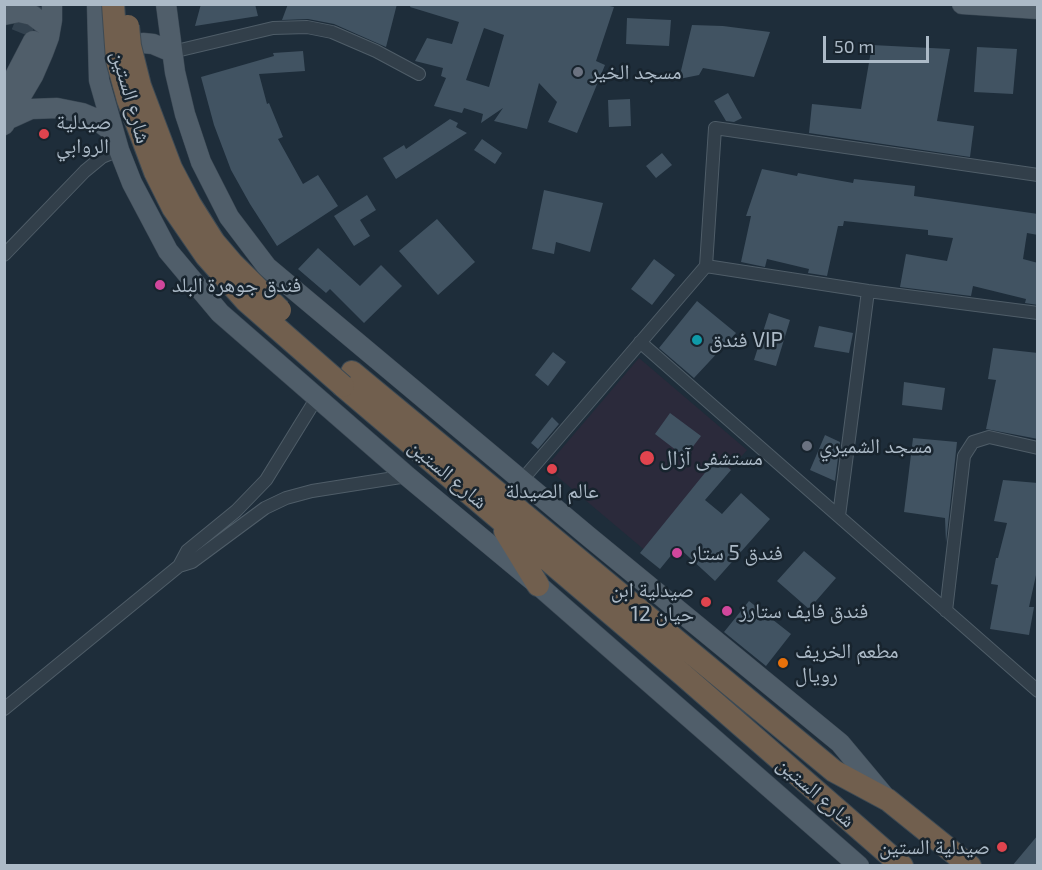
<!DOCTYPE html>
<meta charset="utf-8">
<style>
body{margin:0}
#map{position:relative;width:1042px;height:870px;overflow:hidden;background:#1e2d3a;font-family:"Exo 2",sans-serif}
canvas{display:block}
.frame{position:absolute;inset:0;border:6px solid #acbac7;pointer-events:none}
.scale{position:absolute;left:823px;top:36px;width:106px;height:27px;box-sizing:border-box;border:3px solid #acbac7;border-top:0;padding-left:8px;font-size:18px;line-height:21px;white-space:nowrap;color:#acbac7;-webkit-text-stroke:4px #18242e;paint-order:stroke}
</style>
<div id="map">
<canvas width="1042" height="870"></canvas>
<div class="frame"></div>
<div class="scale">50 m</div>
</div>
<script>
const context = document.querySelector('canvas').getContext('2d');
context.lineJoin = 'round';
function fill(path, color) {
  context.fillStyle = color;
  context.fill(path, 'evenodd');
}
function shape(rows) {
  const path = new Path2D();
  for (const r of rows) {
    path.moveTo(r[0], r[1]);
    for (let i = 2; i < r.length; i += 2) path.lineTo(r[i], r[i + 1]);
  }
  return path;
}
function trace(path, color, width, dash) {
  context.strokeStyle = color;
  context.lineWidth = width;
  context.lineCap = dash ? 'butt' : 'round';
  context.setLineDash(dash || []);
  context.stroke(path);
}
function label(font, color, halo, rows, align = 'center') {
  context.font = font + ' "Exo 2","Noto Naskh Arabic",sans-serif';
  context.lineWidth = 5;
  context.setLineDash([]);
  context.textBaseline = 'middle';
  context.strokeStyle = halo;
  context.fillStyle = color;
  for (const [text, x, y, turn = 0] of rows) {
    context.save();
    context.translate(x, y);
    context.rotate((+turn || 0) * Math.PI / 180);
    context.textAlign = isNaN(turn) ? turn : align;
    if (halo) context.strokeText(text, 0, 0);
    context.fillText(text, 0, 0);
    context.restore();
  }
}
fill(shape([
 [639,358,747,450,654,558,546,467]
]), '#2b2a3b');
fill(shape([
 [201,4,255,4,258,16,195,26],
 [288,4,397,4,386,47,334,24,308,19,282,20],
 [411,4,601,4,614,7,596,61,605,65,577,133,548,122,557,102,539,83,527,129,494,121,503,108,481,123,483,114,464,108,462,113,434,106,446,78,441,76,443,68,415,61,427,38,452,44,459,22,410,7],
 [484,28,504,35,489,87,466,80],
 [627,18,671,20,669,46,626,44],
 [692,25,723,26,770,32,754,77,703,68,699,75,679,79],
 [872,45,950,49,937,121,974,126,970,157,809,133,812,104,861,109],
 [977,47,1017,49,1013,94,974,92],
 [303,51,305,71,259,74,267,104,269,103,283,137,278,139,303,184,318,175,338,206,277,246,250,204,231,170,214,125,201,77,274,56,273,53],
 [728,93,742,118,734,122,726,121,714,101],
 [630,99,631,126,609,127,608,100],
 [450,119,458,123,456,127,467,133,396,179,383,158,404,145,406,149],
 [482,139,502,153,495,164,474,150],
 [662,153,672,165,656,178,646,166],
 [762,169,797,176,798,173,853,183,854,179,915,186,914,196,1038,214,1038,235,1027,233,1023,259,1038,263,1038,305,1025,303,1026,299,973,286,971,296,900,287,906,254,947,261,953,238,928,235,928,230,844,221,843,226,838,226,827,276,808,273,809,269,767,259,765,267,741,262,751,216,746,216],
 [544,190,603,203,590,252,556,242,554,254,532,249],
 [367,195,376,210,360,220,370,236,354,246,334,216],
 [437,219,475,262,438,295,399,251],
 [318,248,360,286,381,265,402,286,364,323,330,289,326,293,298,269],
 [654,259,675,275,652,305,631,289],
 [697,301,736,333,694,378,659,348],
 [769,313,790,320,776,366,754,360],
 [819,326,853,333,849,353,814,347],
 [993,348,1038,353,1038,439,986,429,996,380,988,379],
 [553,352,566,362,548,386,535,375],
 [904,382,945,388,942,410,902,405],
 [670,413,701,436,685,457,655,434],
 [552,417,559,424,538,449,531,443],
 [825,435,840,442,835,481,810,470],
 [913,438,957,442,946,543,945,518,904,512],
 [717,458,731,470,705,500,722,514,741,493,770,519,715,581,678,547,660,569,640,553],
 [1003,480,1038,483,1038,566,1029,607,1034,607,1029,635,990,629,998,585,991,584,996,558,998,558,1007,523,994,521],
 [804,551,836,578,809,609,777,581],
 [749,601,791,634,766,666,724,632],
 [1038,835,1038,866,1012,866]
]), '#415362');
trace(shape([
 [21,33,33,4]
]), '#33424f', 20, [20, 10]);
const street = shape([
 [172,52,273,28,307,27,332,32,376,51,419,74],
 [4,255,85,171,102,157,119,150],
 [706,266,715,128,1038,175],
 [640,342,1038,691],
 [522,480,706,266,868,291,1038,313],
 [839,516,868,291],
 [179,566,187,551,236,511,266,480,316,399],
 [946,611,964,456,973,442,989,437,1038,448],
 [4,709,179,566,192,562,265,508,286,498,312,491,407,476]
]);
const primary = shape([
 [97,4,99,80,119,150,132,183,168,251,220,313,407,476,538,585,859,866],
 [166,4,175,72,185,114,201,162,229,217,267,267,588,536,840,743,886,798],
 [962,4,1038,9],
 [4,15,19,12,32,15,48,27,49,37],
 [117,49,143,43,153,44,172,52],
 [4,97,33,41],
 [9,119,31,109,57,108,82,113,94,118,114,133],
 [4,125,33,76,43,53,49,37,52,20,52,4]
]);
const highway = shape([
 [352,372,834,771,888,800,970,866],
 [343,386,682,674,902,866],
 [505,531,538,585]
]);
trace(street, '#4f5d68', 14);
trace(primary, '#3b4854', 21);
trace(highway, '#3d4a54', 24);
trace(street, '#323f4a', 12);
trace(primary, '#505e6a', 20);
trace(highway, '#715f4e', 22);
const highwayBridge = shape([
 [113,4,117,60,128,100,155,172,173,208,206,256,246,301,343,386],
 [128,26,130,46,140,86,171,168,190,204,214,242,232,263,280,310]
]);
trace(highwayBridge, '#3d4a54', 24, []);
trace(highwayBridge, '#715f4e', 22);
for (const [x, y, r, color] of [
 [578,72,6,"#6b7280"],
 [44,134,6,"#e0444e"],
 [160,285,6,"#d1479c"],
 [697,340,6,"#0f9aa8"],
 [807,446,6,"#6b7280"],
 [647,458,8,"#e0444e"],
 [552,469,6,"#e0444e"],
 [677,553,6,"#d1479c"],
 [706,602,6,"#e0444e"],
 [727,611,6,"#d1479c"],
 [783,663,6,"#e8710a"],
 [1002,847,6,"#e0444e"]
]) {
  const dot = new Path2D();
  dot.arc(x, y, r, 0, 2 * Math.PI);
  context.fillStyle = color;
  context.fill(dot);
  trace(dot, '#18242e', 2);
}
label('21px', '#acbac7', '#18242e', [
 ["مسجد الخير",590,72],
 ["صيدلية",56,122],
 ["الروابي",56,146],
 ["فندق جوهرة البلد",172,285],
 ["فندق VIP",709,340],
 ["مسجد الشميري",819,446],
 ["مستشفى آزال",660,458],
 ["عالم الصيدلة",552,491,"center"],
 ["فندق 5 ستار",689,553],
 ["صيدلية ابن",694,590,"right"],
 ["حيان 12",694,614,"right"],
 ["فندق فايف ستارز",739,611],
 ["مطعم الخريف",795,651],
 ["رويال",795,675],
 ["صيدلية الستين",990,847,"right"]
], 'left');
label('21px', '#acbac7', '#18242e', [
 ["شارع الستين",131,97,74],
 ["شارع الستين",448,474,40],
 ["شارع الستين",816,792,41]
]);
</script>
